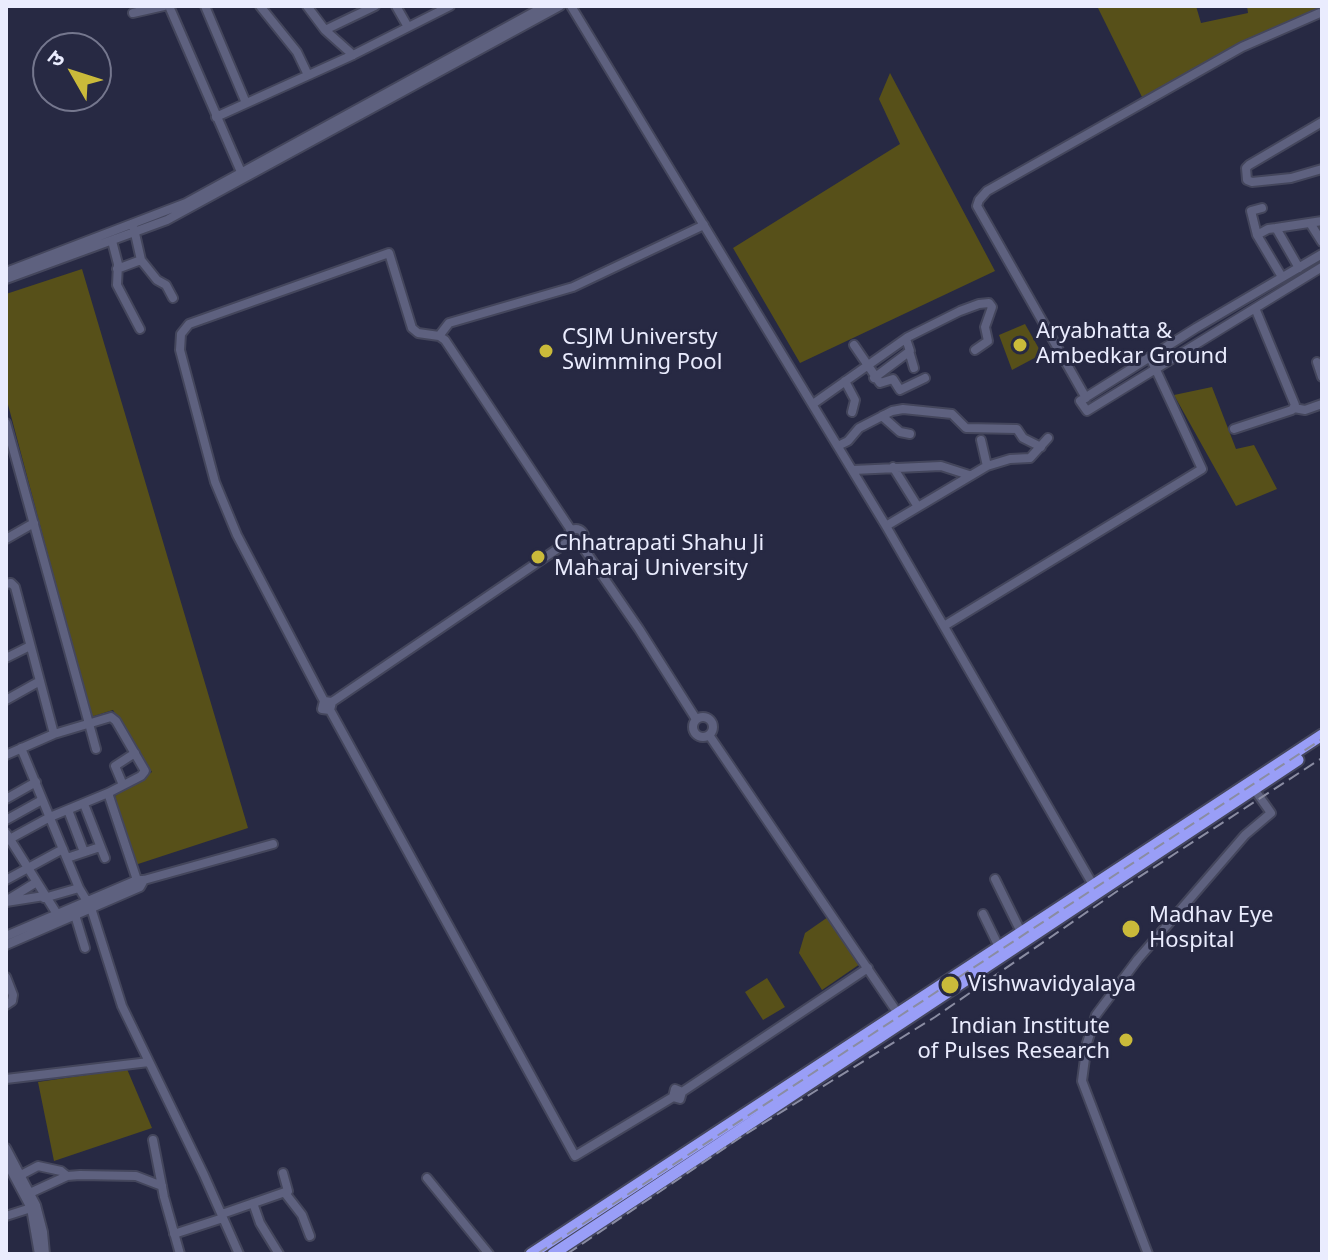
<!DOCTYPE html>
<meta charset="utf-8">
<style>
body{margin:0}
#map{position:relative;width:1328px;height:1260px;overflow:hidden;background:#272943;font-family:"Noto Sans","Noto Sans Devanagari",sans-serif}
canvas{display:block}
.frame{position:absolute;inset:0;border:8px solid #eaecfe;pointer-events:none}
.north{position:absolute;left:32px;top:32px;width:80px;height:80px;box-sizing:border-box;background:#272943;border:2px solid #75778e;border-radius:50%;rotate:309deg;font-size:22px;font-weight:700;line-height:32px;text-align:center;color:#eaecfe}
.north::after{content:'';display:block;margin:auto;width:28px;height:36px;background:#caba3a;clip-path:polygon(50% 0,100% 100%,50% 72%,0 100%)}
</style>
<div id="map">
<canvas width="1328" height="1260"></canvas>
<div class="frame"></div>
<div class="north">उ</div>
</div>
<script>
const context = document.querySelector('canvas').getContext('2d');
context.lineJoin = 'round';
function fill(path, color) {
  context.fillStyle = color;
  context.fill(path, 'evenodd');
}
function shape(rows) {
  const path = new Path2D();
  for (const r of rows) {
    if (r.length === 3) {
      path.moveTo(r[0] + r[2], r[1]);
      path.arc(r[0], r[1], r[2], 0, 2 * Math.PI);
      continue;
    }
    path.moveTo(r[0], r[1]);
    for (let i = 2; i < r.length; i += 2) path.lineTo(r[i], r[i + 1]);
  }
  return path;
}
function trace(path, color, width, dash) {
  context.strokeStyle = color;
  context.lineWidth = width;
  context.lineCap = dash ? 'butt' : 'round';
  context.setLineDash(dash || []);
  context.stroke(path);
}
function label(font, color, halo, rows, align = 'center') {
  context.font = font + ' "Noto Sans",sans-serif';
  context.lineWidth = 6;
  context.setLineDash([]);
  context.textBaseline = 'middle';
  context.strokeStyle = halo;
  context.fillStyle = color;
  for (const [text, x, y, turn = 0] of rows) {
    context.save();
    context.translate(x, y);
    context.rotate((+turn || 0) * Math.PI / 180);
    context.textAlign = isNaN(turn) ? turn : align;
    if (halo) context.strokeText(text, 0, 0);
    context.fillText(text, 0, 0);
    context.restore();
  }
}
fill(shape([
 [1097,6,1196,6,1201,23,1248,13,1247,6,1322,6,1142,97],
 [890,73,995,271,800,363,733,248,900,144,879,99],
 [82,269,248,828,135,865,115,796,152,772,113,710,91,717,6,397,6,294],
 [1025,324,1042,354,1012,370,999,335],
 [1212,387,1236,449,1254,445,1277,489,1236,506,1174,395],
 [828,917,860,964,822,990,799,953,805,933],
 [767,978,785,1007,763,1020,745,992],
 [127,1069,152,1128,54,1161,38,1082]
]), '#575019');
const minor = shape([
 [169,6,241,172],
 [205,6,246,103],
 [260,6,297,52,308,75],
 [307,6,325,30,353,55],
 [396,6,408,27],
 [571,6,886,526,1096,890],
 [133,13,164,6],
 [325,30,375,6],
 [216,117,353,55,450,6],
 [1322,122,1249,165,1246,168,1247,180,1252,182,1291,178,1322,169],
 [1310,223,1322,242],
 [1276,228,1268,229,1257,235,1282,277],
 [134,229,141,260,157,280,166,285,173,298],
 [1257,235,1251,211,1262,208],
 [112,241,118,264,117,285,140,329],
 [1322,254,1196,328,1080,401,1087,411,1322,267],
 [1299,268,1276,228,1322,221],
 [117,269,141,260],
 [6,272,186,203,545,6],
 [6,279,167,220,560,6],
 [439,336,449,323,573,287,704,225],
 [854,345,880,383,893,379,900,390,925,378],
 [909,351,914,368],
 [1317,362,1322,377],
 [874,378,910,351,906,339],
 [845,381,855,400,852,412],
 [1086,398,977,206,979,200,987,191,1242,47,1322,12],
 [813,404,908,337,960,311,979,304,989,303,992,307,985,327,988,341,975,350],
 [1294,408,1305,410,1322,404],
 [882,416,900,432,910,434],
 [6,423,96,749],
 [1234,429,1292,410,1295,405,1255,308],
 [981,440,987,466],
 [838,446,848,441,859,428,892,411,903,409,952,414,966,428,1017,429,1023,438,1041,447],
 [893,467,918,507],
 [853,470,941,466,969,475],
 [886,526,987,466,1010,459,1030,458,1048,438],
 [576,537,8],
 [6,539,34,523],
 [580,543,639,629,696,719],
 [6,584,11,583,15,587,54,734],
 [944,626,1202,469,1150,357],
 [6,658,30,646],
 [6,700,40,681],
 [324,701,237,535,215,482,180,350,181,334,189,324,389,253,412,328,418,333,439,336,445,340,571,530],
 [332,702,330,710,322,709,324,701,332,702,569,541],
 [330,710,575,1156,673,1097,680,1099,682,1092,675,1089,673,1097],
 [703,727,10],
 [709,735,899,1015],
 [21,748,79,888,91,908,122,1006,204,1175,239,1254],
 [6,755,54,734,111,717,116,721,145,771,141,776,108,793,50,817,6,841],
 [123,785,115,766,135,753],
 [108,793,138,883],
 [6,799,36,782],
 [84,804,105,858],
 [68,810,84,852],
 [6,820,42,800],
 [6,833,57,914],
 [67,858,100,847],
 [995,879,1021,932],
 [6,880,63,849],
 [44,898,79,888],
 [9,899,35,883],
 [6,902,44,896],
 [983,914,999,947],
 [75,915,85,948],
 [6,936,137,880,144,880,273,844],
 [6,945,140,887,144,880],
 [6,977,13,995,12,1001,6,1005],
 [6,1079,149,1062],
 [682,1092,868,968],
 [153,1140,164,1197,180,1254],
 [6,1148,36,1205,43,1232,45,1254],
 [6,1161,31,1208,39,1254],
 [21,1175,38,1166,61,1171,67,1176],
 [427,1178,489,1254],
 [30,1193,67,1176,80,1175,136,1176,162,1186],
 [285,1193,302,1215,310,1236],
 [253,1203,260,1223,279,1254],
 [222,1214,288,1191,283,1173],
 [6,1216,31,1208],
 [174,1234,223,1218],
 [1148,1254,1082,1081,1087,1043,1096,1015,1138,959,1245,835,1271,813,1254,789]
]);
const highway = shape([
 [531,1254,1322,735],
 [553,1254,1298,760]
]);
trace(minor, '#44465c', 12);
trace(highway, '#44465c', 15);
trace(minor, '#5e617f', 8);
trace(highway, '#999ef7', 11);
trace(shape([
 [537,1254,1322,739],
 [567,1254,741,1137,935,1017,1116,892,1322,758]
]), '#8a8ca2', 2, [12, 6]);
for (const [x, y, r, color] of [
 [1020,345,8,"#caba3a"],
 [546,351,8,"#caba3a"],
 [538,557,8,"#caba3a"],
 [1131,929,10,"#caba3a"],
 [950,985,10,"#caba3a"],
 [1126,1040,8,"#caba3a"]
]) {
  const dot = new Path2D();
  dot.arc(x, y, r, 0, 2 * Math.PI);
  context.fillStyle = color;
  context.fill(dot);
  trace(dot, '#272943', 3);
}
label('22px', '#eaecfe', '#272943', [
 ["Aryabhatta &",1036,332],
 ["Ambedkar Ground",1036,357],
 ["CSJM Universty",562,338],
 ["Swimming Pool",562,363],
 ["Chhatrapati Shahu Ji",554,544],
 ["Maharaj University",554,569],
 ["Madhav Eye",1149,916],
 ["Hospital",1149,941],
 ["Vishwavidyalaya",968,985],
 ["Indian Institute",1110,1027,"right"],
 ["of Pulses Research",1110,1052,"right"]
], 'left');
</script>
